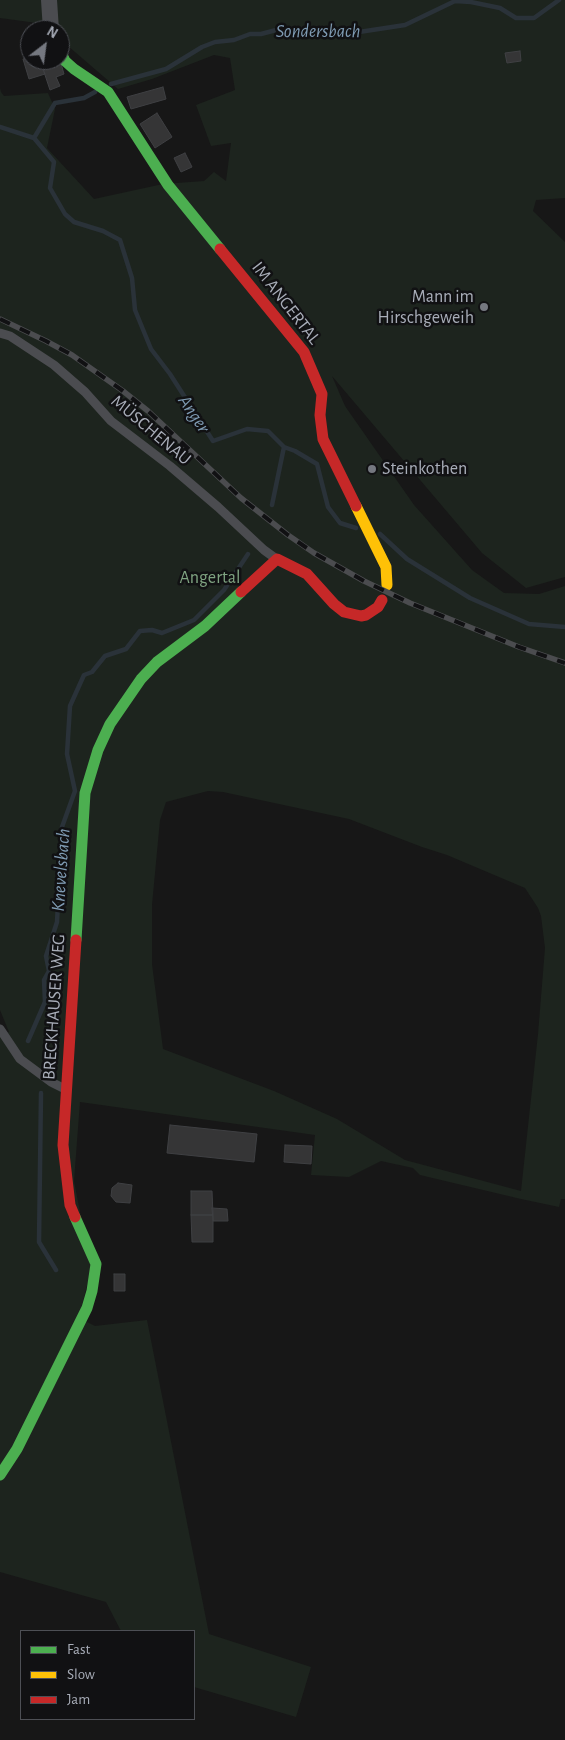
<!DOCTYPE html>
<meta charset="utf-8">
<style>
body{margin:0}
#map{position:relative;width:565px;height:1740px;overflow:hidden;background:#171717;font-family:"Alegreya Sans",sans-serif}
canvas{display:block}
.legend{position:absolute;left:20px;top:1630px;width:175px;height:90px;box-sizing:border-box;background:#111113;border:1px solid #4d4f55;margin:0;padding:6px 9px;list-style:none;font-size:15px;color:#a8adb8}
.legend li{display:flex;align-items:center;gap:10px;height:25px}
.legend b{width:25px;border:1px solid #4d4f55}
.north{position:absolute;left:20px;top:20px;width:50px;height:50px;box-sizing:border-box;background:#111113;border:1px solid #4d4f55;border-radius:50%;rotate:30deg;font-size:14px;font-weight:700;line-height:20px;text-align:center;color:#a8adb8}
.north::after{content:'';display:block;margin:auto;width:18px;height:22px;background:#757880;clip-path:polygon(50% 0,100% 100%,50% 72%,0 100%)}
</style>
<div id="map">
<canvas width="565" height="1740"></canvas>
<ul class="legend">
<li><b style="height:6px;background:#4caf50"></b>Fast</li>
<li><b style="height:6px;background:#ffc107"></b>Slow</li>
<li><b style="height:6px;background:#c62828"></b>Jam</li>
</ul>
<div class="north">N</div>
</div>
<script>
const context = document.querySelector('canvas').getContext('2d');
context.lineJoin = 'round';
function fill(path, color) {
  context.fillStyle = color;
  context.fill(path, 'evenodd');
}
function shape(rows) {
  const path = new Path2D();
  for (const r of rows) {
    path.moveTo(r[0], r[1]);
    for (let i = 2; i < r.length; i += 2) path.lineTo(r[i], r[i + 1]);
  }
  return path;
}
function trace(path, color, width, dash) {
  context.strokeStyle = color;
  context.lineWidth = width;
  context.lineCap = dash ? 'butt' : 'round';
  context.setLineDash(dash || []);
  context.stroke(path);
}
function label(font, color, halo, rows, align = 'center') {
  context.font = font + ' "Alegreya Sans",sans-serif';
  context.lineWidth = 5;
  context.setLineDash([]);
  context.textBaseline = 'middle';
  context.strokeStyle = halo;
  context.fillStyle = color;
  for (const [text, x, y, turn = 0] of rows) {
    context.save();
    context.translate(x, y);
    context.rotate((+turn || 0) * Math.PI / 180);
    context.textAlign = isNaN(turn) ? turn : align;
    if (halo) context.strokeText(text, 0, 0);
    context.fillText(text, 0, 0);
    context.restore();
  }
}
fill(shape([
 [0,0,565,0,565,198,536,200,533,211,565,242,565,577,526,588,482,553,332,376,345,406,414,505,472,570,504,593,539,594,565,586,565,1199,561,1199,559,1207,521,1199,420,1175,413,1168,381,1161,349,1177,311,1175,315,1135,80,1102,74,1181,91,1269,79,1318,95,1326,147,1320,209,1634,311,1667,296,1717,194,1687,194,1631,121,1631,106,1602,0,1572,0,1036,9,1032,0,1010,0,88,1,92,4,96,48,93,55,109,47,148,94,199,163,184,204,181,214,172,226,181,231,143,211,146,196,105,235,90,230,58,214,55,152,79,118,89,68,46,59,26,0,18],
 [208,791,223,792,349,819,422,847,447,855,525,888,538,908,541,916,545,948,538,1034,521,1191,405,1160,337,1119,274,1091,163,1049,152,964,152,905,160,820,166,802]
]), '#1d241e');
trace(shape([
 [111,84,166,69,202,47,215,42,234,40,250,34,261,34,280,29,298,29,346,34,405,25,455,1,471,2,500,8,516,18,534,18,559,0],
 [0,127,34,138,54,162,50,188,65,214,74,222,103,231,120,240,132,278,135,310,151,349,170,374,213,441,247,429,268,431,284,447,295,451,317,464,328,507,340,523,356,528],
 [34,138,55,103,84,98,95,92],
 [272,505,284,447],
 [380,534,407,559,470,598,529,624,565,627],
 [28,1041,45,1002,44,980,49,971,46,956,57,922,62,827,75,791,67,754,70,706,84,675,92,672,105,656,126,649,140,631,152,630,162,633,194,620,224,590,248,554],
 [41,1093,39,1242,56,1270]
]), '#2a3239', 4.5);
const building = shape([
 [520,51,521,61,507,63,505,53,520,51],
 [30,57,30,60,40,60,45,74,29,79,23,59,30,57],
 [40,60,60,60,64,74,56,77,60,86,50,90,40,60],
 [163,87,166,99,131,109,127,97,163,87],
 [157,113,172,137,155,148,140,124,157,113],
 [185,153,192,167,181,172,174,158,185,153],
 [170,1125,257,1134,254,1162,167,1153,170,1125],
 [285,1145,312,1146,311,1164,284,1162,285,1145],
 [118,1183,132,1185,130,1203,116,1202,111,1196,112,1188,118,1183],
 [191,1191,212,1191,213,1215,191,1215,191,1191],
 [212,1208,227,1209,228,1221,213,1221,212,1208],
 [191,1215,213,1215,213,1242,192,1242,191,1215],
 [114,1274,125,1274,125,1291,114,1291,114,1274]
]);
fill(building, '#353536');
trace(building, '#3f4043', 1);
trace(shape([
 [0,333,10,336,54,365,85,392,111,421,170,466,218,507,264,550,275,558],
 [0,1029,20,1059,51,1082,65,1089]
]), '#4b4c50', 9);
trace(shape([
 [49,0,51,30]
]), '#4b4c50', 16);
trace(shape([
 [60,51,65,61,74,69,108,92,168,185,220,249],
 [76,940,85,793,98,750,110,724,141,679,157,662,205,626,241,592],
 [0,1475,17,1449,87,1308,92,1291,96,1264,75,1217]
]), '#4caf50', 11);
trace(shape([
 [356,506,386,567,387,585]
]), '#ffc107', 11);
trace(shape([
 [220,249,304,352,322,394,320,415,323,439,356,506],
 [241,592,277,559,307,574,334,604,344,612,361,616,366,615,378,607,382,600],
 [75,1217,70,1205,63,1145,76,940]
]), '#c62828', 11);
const rail = shape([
 [0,319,46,341,72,355,123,391,148,411,241,498,288,535,314,553,364,581,410,603,519,647,565,663]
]);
trace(rail, '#4b4c4f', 5.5);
trace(rail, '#111113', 4, [11]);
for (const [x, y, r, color] of [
 [484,307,5,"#757880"],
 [372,469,5,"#757880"]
]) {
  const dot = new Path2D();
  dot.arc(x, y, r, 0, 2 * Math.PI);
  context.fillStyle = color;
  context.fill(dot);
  trace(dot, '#111113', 2);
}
label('18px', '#a8adb8', '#111113', [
 ["Mann im",474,297],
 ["Hirschgeweih",474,318],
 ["Steinkothen",382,469,"left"]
], 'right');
label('18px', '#a8adb8', '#111113', [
 ["IM ANGERTAL",286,303,52],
 ["MÜSCHENAU",151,430,40],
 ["BRECKHAUSER WEG",54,1007,-86]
]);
label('18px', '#7fa381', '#111113', [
 ["Angertal",210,578]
]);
label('italic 19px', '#7f9bb3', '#111113', [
 ["Sondersbach",318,31],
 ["Anger",194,414,56],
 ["Knevelsbach",61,870,-86]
]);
</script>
